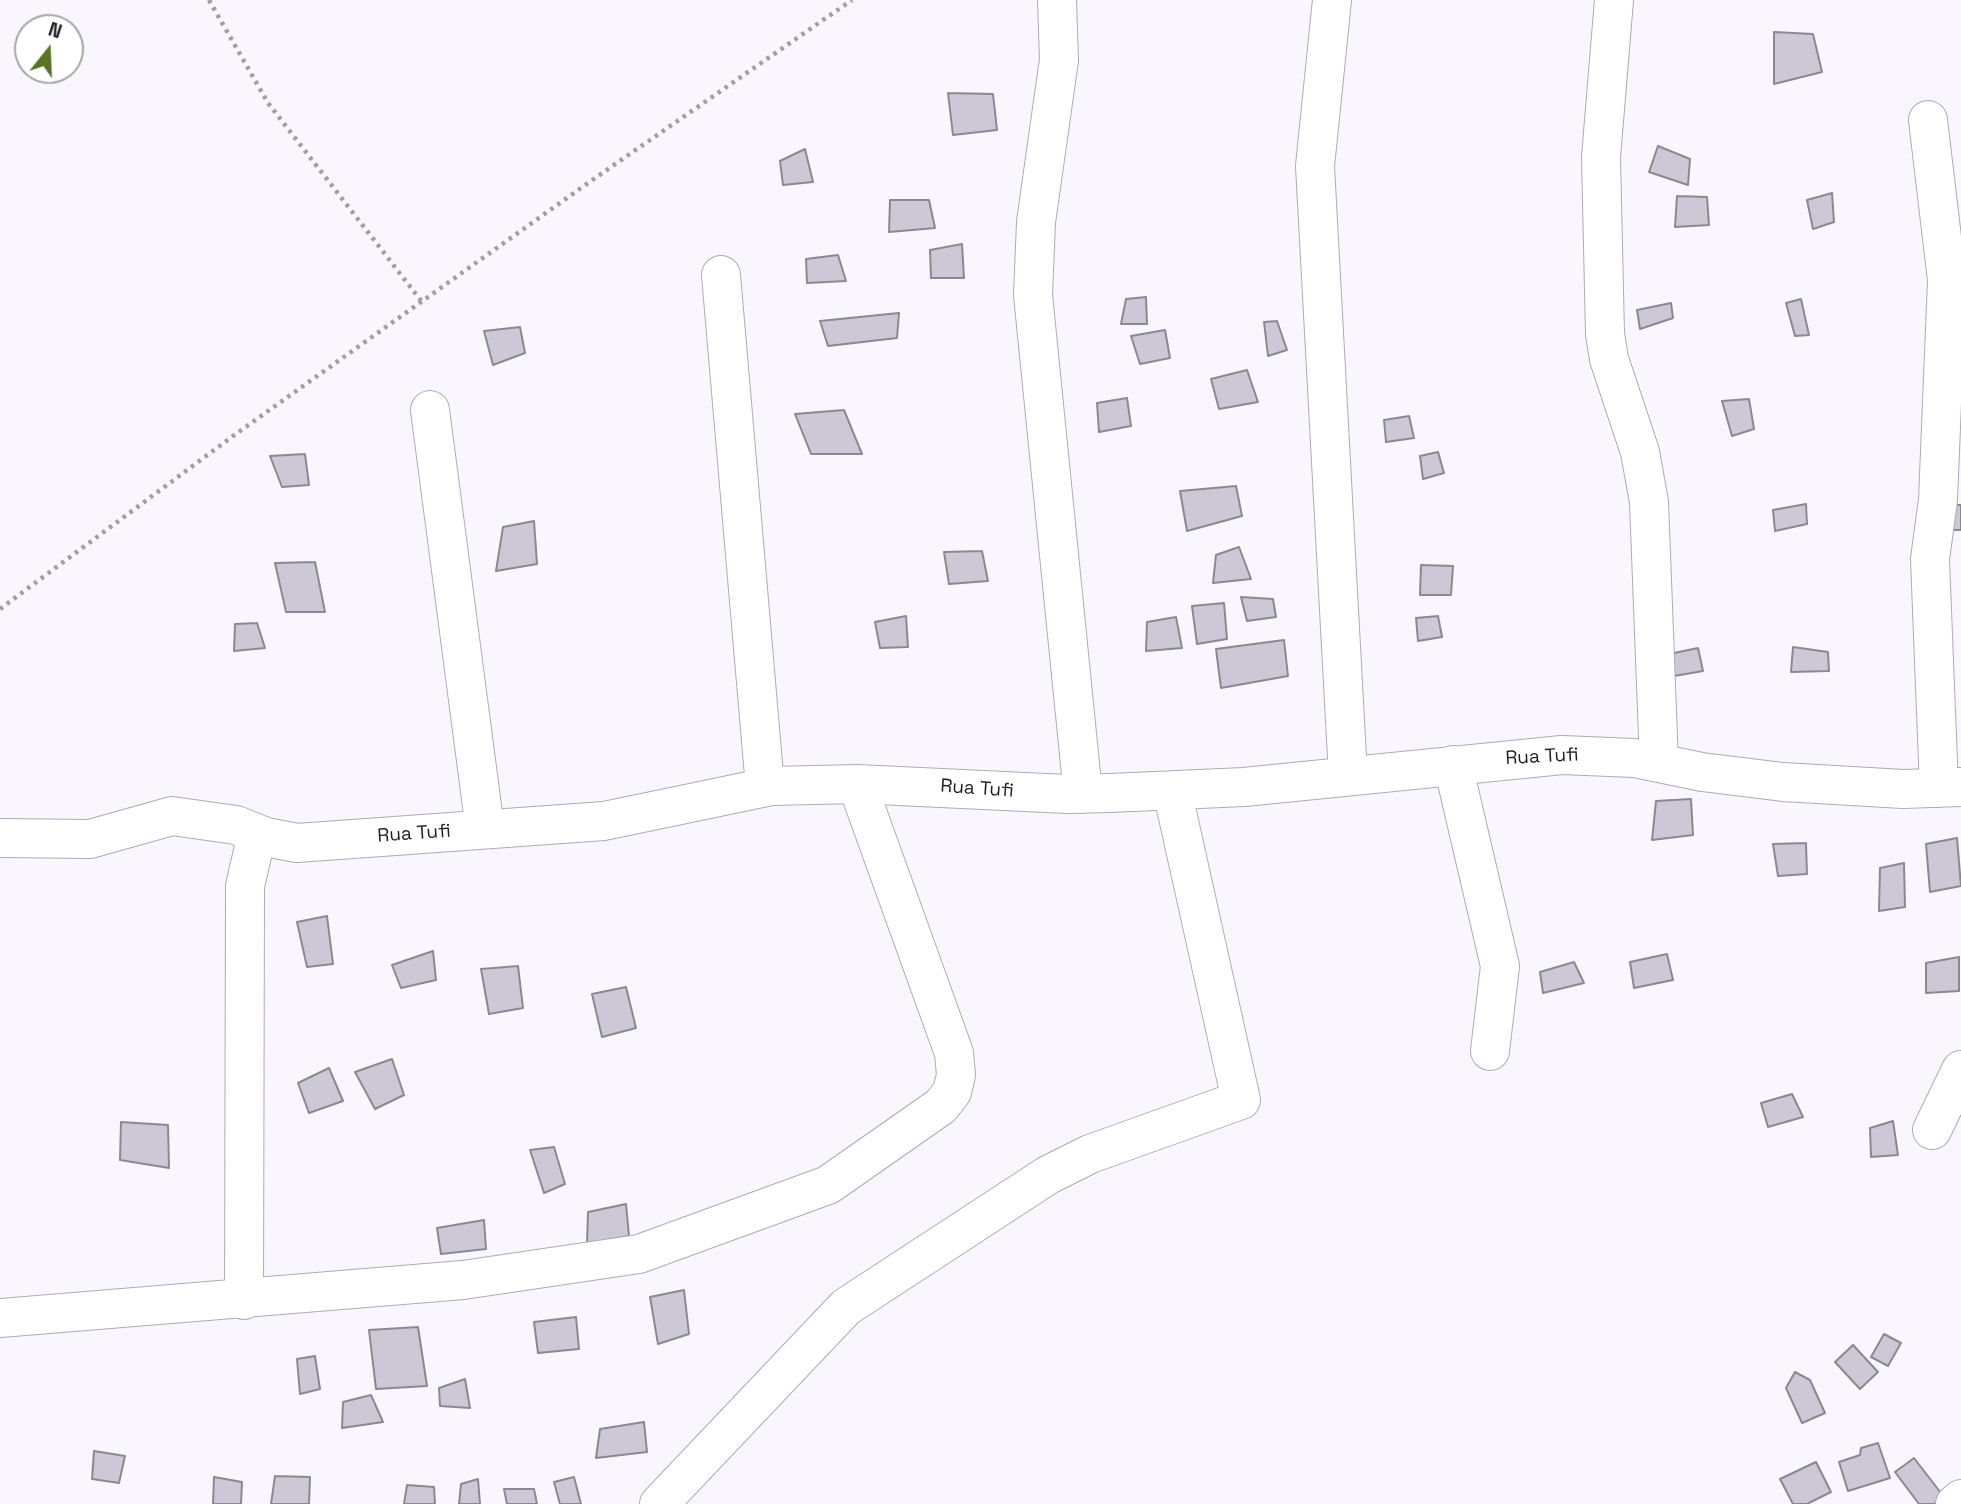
<!DOCTYPE html>
<style>
body{margin:0}
#map{position:relative;width:1961px;height:1504px;overflow:hidden;background:#f9f7fd;font-family:"Space Grotesk",sans-serif}
canvas{display:block}
.north{position:absolute;left:14px;top:14px;width:70px;height:70px;box-sizing:border-box;background:#fff;border:2px solid #a6a5a7;border-radius:50%;rotate:18deg;font-size:19px;font-weight:700;line-height:28px;text-align:center;color:#201e23}
.north::after{content:'';display:block;margin:auto;width:24px;height:32px;background:#5b7324;clip-path:polygon(50% 0,100% 100%,50% 72%,0 100%)}
</style>
<div id="map">
<canvas width="1961" height="1504"></canvas>
<div class="north">N</div>
</div>
<script>
const context = document.querySelector('canvas').getContext('2d');
context.lineJoin = 'round';
function fill(path, color) {
  context.fillStyle = color;
  context.fill(path, 'evenodd');
}
function shape(rows) {
  const path = new Path2D();
  for (const r of rows) {
    path.moveTo(r[0], r[1]);
    for (let i = 2; i < r.length; i += 2) path.lineTo(r[i], r[i + 1]);
  }
  return path;
}
function trace(path, color, width, dash) {
  context.strokeStyle = color;
  context.lineWidth = width;
  context.lineCap = dash ? 'butt' : 'round';
  context.setLineDash(dash || []);
  context.stroke(path);
}
function label(font, color, halo, rows, align = 'center') {
  context.font = font + ' "Space Grotesk",sans-serif';
  context.lineWidth = 6;
  context.setLineDash([]);
  context.textBaseline = 'middle';
  context.strokeStyle = halo;
  context.fillStyle = color;
  for (const [text, x, y, turn = 0] of rows) {
    context.save();
    context.translate(x, y);
    context.rotate((+turn || 0) * Math.PI / 180);
    context.textAlign = isNaN(turn) ? turn : align;
    if (halo) context.strokeText(text, 0, 0);
    context.fillText(text, 0, 0);
    context.restore();
  }
}
const building = shape([
 [1774,32,1813,34,1822,72,1774,84,1774,32],
 [948,93,993,94,997,130,953,135,948,93],
 [1658,146,1690,159,1688,185,1649,172,1658,146],
 [805,149,813,182,783,185,780,161,805,149],
 [1832,193,1834,222,1813,229,1807,200,1832,193],
 [1677,196,1707,197,1709,225,1675,227,1677,196],
 [890,200,929,200,935,228,889,232,890,200],
 [962,244,964,278,931,278,930,250,962,244],
 [838,255,846,281,807,283,806,259,838,255],
 [1146,297,1147,324,1121,324,1126,299,1146,297],
 [1801,299,1809,335,1795,336,1786,303,1801,299],
 [1671,303,1673,318,1640,329,1637,310,1671,303],
 [899,313,897,338,828,346,820,321,899,313],
 [1277,321,1287,350,1268,356,1264,322,1277,321],
 [520,327,525,353,493,365,484,331,520,327],
 [1165,330,1170,358,1140,364,1131,336,1165,330],
 [1247,370,1258,402,1219,409,1211,379,1247,370],
 [1127,398,1131,426,1099,432,1097,403,1127,398],
 [1749,399,1754,429,1732,436,1722,401,1749,399],
 [844,410,862,454,811,454,795,414,844,410],
 [1409,416,1414,438,1386,442,1384,420,1409,416],
 [1438,452,1444,473,1423,479,1420,456,1438,452],
 [305,454,309,485,282,487,270,456,305,454],
 [1236,486,1242,516,1187,531,1180,491,1236,486],
 [1806,504,1807,524,1775,531,1773,510,1806,504],
 [1950,505,1961,505,1961,530,1946,530,1950,505],
 [534,521,537,564,496,571,503,527,534,521],
 [1239,547,1251,579,1213,583,1216,555,1239,547],
 [982,551,988,581,949,584,944,552,982,551],
 [315,562,325,612,286,612,275,563,315,562],
 [1421,565,1453,566,1451,595,1420,595,1421,565],
 [1241,597,1273,599,1276,617,1247,621,1241,597],
 [1224,603,1227,639,1197,644,1192,606,1224,603],
 [906,616,908,647,880,648,875,622,906,616],
 [1438,616,1442,637,1418,641,1416,618,1438,616],
 [1176,617,1182,648,1146,651,1147,622,1176,617],
 [257,623,265,648,234,651,235,624,257,623],
 [1284,640,1288,676,1221,688,1216,649,1284,640],
 [1793,647,1828,652,1829,671,1791,672,1793,647],
 [1698,648,1703,671,1674,676,1674,653,1698,648],
 [1691,799,1693,835,1652,840,1656,801,1691,799],
 [1957,838,1961,886,1930,892,1926,844,1957,838],
 [1806,843,1807,874,1778,876,1773,844,1806,843],
 [1904,863,1905,907,1879,911,1880,868,1904,863],
 [327,916,333,964,307,967,297,922,327,916],
 [433,951,436,980,401,988,392,965,433,951],
 [1667,954,1673,980,1634,988,1630,962,1667,954],
 [1959,957,1959,991,1926,993,1926,963,1959,957],
 [1574,962,1584,983,1543,993,1540,972,1574,962],
 [518,966,523,1008,489,1014,481,969,518,966],
 [626,987,636,1028,602,1037,592,994,626,987],
 [392,1059,404,1095,375,1109,355,1072,392,1059],
 [329,1068,343,1101,309,1113,298,1083,329,1068],
 [1792,1094,1803,1117,1768,1127,1761,1103,1792,1094],
 [1893,1121,1898,1155,1871,1157,1870,1128,1893,1121],
 [121,1122,168,1125,169,1168,120,1160,121,1122],
 [554,1147,565,1184,544,1193,530,1150,554,1147],
 [626,1204,629,1236,587,1244,588,1212,626,1204],
 [484,1220,486,1249,441,1254,437,1228,484,1220],
 [684,1290,689,1334,658,1344,650,1297,684,1290],
 [576,1317,579,1349,538,1353,534,1322,576,1317],
 [418,1327,427,1386,376,1389,369,1330,418,1327],
 [1884,1334,1901,1343,1888,1366,1871,1357,1884,1334],
 [1853,1345,1878,1372,1860,1389,1835,1362,1853,1345],
 [315,1356,320,1389,300,1394,297,1359,315,1356],
 [1795,1372,1810,1380,1825,1413,1802,1423,1786,1388,1795,1372],
 [465,1379,470,1408,440,1406,439,1388,465,1379],
 [371,1395,383,1422,342,1428,343,1402,371,1395],
 [644,1422,647,1452,596,1458,600,1429,644,1422],
 [1878,1443,1890,1478,1848,1491,1839,1462,1860,1455,1861,1448,1878,1443],
 [94,1451,125,1456,119,1483,92,1479,94,1451],
 [1914,1458,1944,1497,1934,1504,1919,1504,1895,1472,1914,1458],
 [1816,1462,1831,1492,1807,1504,1793,1504,1780,1479,1816,1462],
 [275,1476,310,1477,309,1504,271,1504,275,1476],
 [214,1477,242,1482,241,1504,213,1504,214,1477],
 [574,1477,581,1504,560,1504,554,1482,574,1477],
 [478,1479,480,1504,459,1504,461,1484,478,1479],
 [407,1485,434,1487,435,1504,404,1504,407,1485],
 [504,1489,534,1489,537,1504,507,1504,504,1489]
]);
fill(building, '#cdc8d6');
trace(building, '#8d8794', 2);
const minor = shape([
 [1057,0,1059,60,1036,222,1033,295,1083,794],
 [1332,0,1315,166,1348,776],
 [1614,0,1601,157,1605,334,1609,359,1640,452,1649,502,1659,763],
 [1928,120,1947,280,1938,500,1930,559,1939,788],
 [721,275,765,787],
 [430,410,485,829],
 [1453,765,1500,966,1490,1051],
 [0,838,90,839,172,816,236,825,266,837,297,843,604,821,772,786,857,784,1067,794,1110,793,1244,787,1562,755,1634,758,1702,772,1783,782,1903,789,1961,787],
 [1932,1130,1961,1070],
 [244,1300,245,886,257,834],
 [0,1318,463,1280,639,1254,828,1185,941,1106,952,1092,956,1075,954,1053,857,784],
 [659,1504,846,1307,1048,1175,1090,1154,1241,1100,1172,790],
 [1955,1504,1961,1499]
]);
trace(minor, '#afaab7', 40);
trace(shape([
 [209,0,268,103,422,302],
 [0,609,233,436,588,183,852,0]
]), '#a19fa5', 4.5, [3.5, 5]);
trace(minor, '#fff', 38);
label('19px', '#201e23', '#fff', [
 ["Rua Tufi",1542,757,-3],
 ["Rua Tufi",977,789,4],
 ["Rua Tufi",414,834,-4]
]);
</script>
